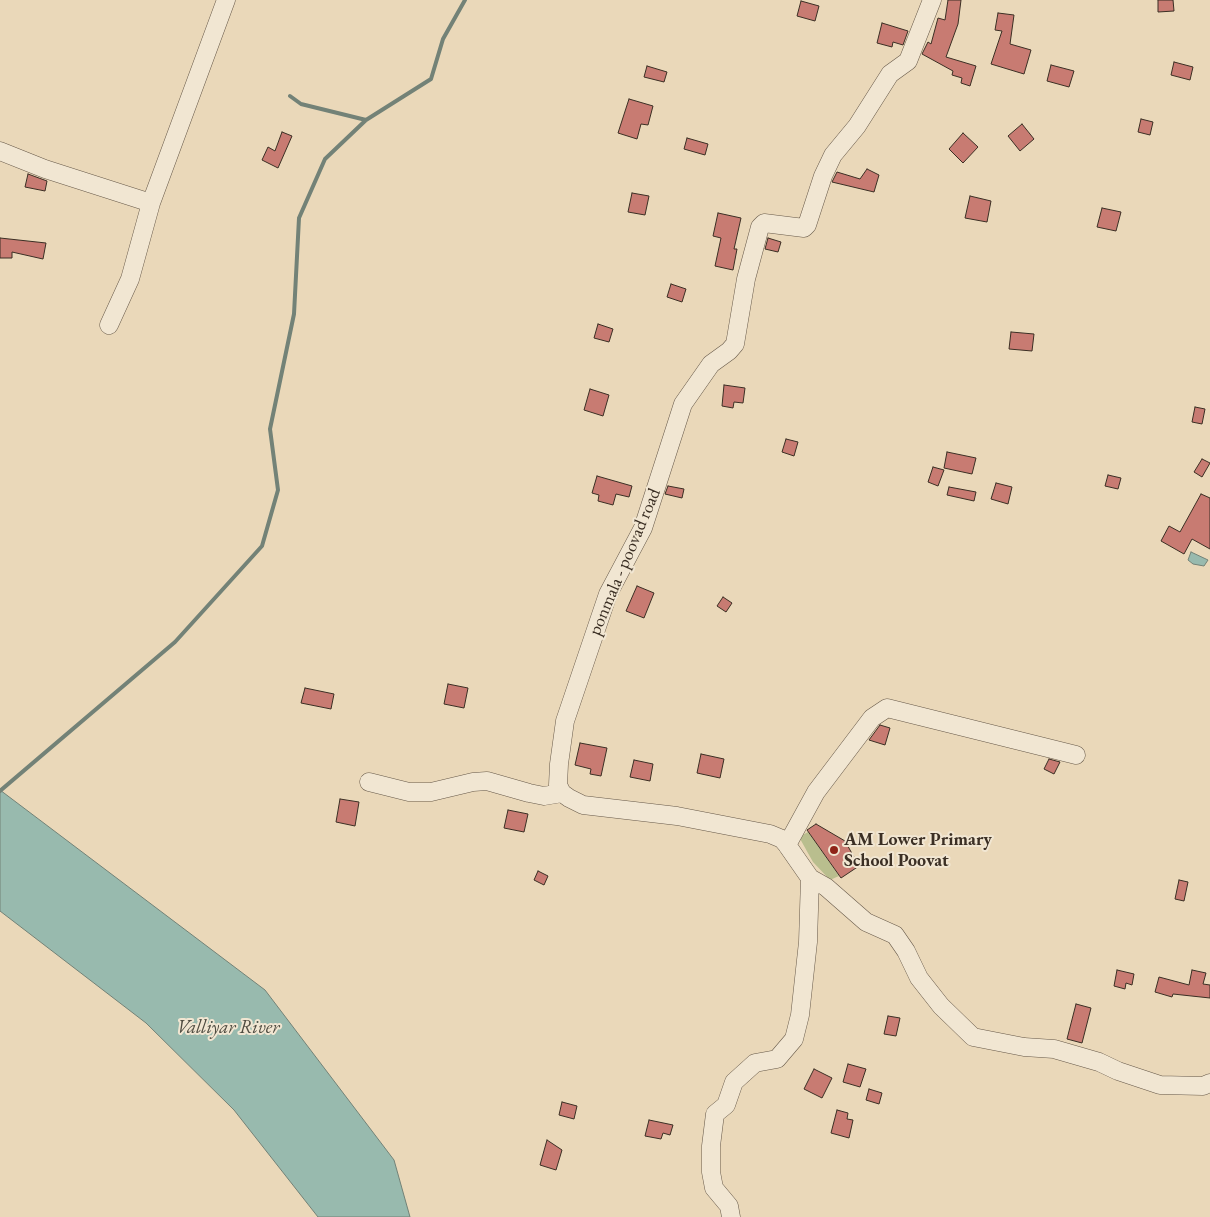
<!DOCTYPE html>
<style>
body{margin:0}
canvas{display:block;background:#ead8b9}
</style>
<canvas width="1210" height="1217"></canvas>
<script>
const context = document.querySelector('canvas').getContext('2d');
context.lineJoin = 'round';
function fill(path, color) {
  context.fillStyle = color;
  context.fill(path, 'evenodd');
}
function shape(rows) {
  const path = new Path2D();
  for (const r of rows) {
    path.moveTo(r[0], r[1]);
    for (let i = 2; i < r.length; i += 2) path.lineTo(r[i], r[i + 1]);
  }
  return path;
}
function trace(path, color, width, dash) {
  context.strokeStyle = color;
  context.lineWidth = width;
  context.lineCap = dash ? 'butt' : 'round';
  context.setLineDash(dash || []);
  context.stroke(path);
}
function label(font, color, halo, rows, align = 'center') {
  context.font = font + ' "EB Garamond",serif';
  context.lineWidth = 4;
  context.setLineDash([]);
  context.textBaseline = 'middle';
  context.strokeStyle = halo;
  context.fillStyle = color;
  for (const [text, x, y, turn = 0] of rows) {
    context.save();
    context.translate(x, y);
    context.rotate((+turn || 0) * Math.PI / 180);
    context.textAlign = isNaN(turn) ? turn : align;
    if (halo) context.strokeText(text, 0, 0);
    context.fillText(text, 0, 0);
    context.restore();
  }
}
fill(shape([
 [808,832,839,876,830,880,813,862,799,837]
]), '#b9be8e');
const water = shape([
 [1191,552,1208,560,1204,566,1193,564,1188,560,1191,552],
 [0,790,265,990,394,1160,410,1217,318,1217,234,1110,146,1023,0,911,0,790]
]);
fill(water, '#98baae');
trace(water, '#738277', 1);
trace(shape([
 [290,96,301,104,366,120],
 [0,791,175,642,262,546,278,490,270,429,294,314,299,218,325,159,366,120,431,79,443,39,465,0]
]), '#738277', 4);
const building = shape([
 [948,0,961,0,958,24,946,57,976,66,970,86,961,83,962,78,952,75,953,71,922,54,928,42,931,44,938,18,945,20,948,0],
 [1158,0,1173,0,1174,11,1158,12,1158,0],
 [801,1,819,6,815,21,797,16,801,1],
 [998,13,1014,15,1010,44,1031,50,1024,74,991,64,1002,31,995,30,998,13],
 [882,23,908,31,903,45,893,42,892,47,877,43,882,23],
 [1174,62,1193,67,1190,80,1171,75,1174,62],
 [1051,65,1074,71,1069,87,1047,81,1051,65],
 [647,66,667,72,664,82,644,77,647,66],
 [629,99,653,106,648,125,641,124,637,139,618,133,629,99],
 [1141,119,1153,122,1150,135,1138,132,1141,119],
 [1022,124,1034,139,1020,151,1008,136,1022,124],
 [282,132,292,136,278,168,262,160,268,147,275,151,282,132],
 [963,133,978,147,963,163,949,149,963,133],
 [687,138,708,144,705,155,684,149,687,138],
 [867,169,879,175,874,192,832,182,837,172,860,179,867,169],
 [28,174,47,181,45,191,25,187,28,174],
 [632,193,649,196,645,215,628,212,632,193],
 [970,196,991,201,987,222,965,218,970,196],
 [1102,208,1121,212,1116,231,1097,227,1102,208],
 [718,213,741,218,734,249,737,249,733,270,715,266,721,238,713,236,718,213],
 [0,238,46,243,43,259,12,252,12,258,0,258,0,238],
 [768,238,781,242,778,252,765,249,768,238],
 [671,284,686,289,682,302,667,297,671,284],
 [598,324,613,329,609,342,594,338,598,324],
 [1011,332,1034,334,1032,351,1009,349,1011,332],
 [724,385,745,388,743,403,734,402,733,408,722,406,724,385],
 [590,389,609,395,603,416,584,410,590,389],
 [1195,407,1205,409,1202,424,1192,422,1195,407],
 [786,439,798,442,794,456,782,452,786,439],
 [947,452,976,458,972,474,944,468,947,452],
 [1202,459,1210,463,1202,477,1194,472,1202,459],
 [933,467,944,470,938,486,928,482,933,467],
 [1108,475,1121,478,1118,489,1105,486,1108,475],
 [597,476,632,486,629,497,616,494,613,505,598,501,599,495,592,493,597,476],
 [996,483,1012,487,1008,504,991,499,996,483],
 [668,486,684,489,682,498,665,494,668,486],
 [949,487,976,492,974,501,947,495,949,487],
 [1201,494,1210,498,1210,549,1192,539,1184,554,1161,541,1169,526,1180,532,1201,494],
 [637,586,654,593,644,618,626,611,637,586],
 [723,597,732,603,726,612,717,606,723,597],
 [448,684,468,688,464,708,444,704,448,684],
 [305,688,334,694,331,709,301,703,305,688],
 [880,725,890,728,885,745,869,740,880,725],
 [580,743,607,748,601,776,590,774,591,769,575,765,580,743],
 [701,754,724,759,720,778,697,773,701,754],
 [1049,759,1060,762,1054,774,1044,769,1049,759],
 [634,760,653,764,650,781,630,777,634,760],
 [340,799,359,802,355,826,336,822,340,799],
 [508,810,528,814,524,832,504,828,508,810],
 [816,824,845,841,859,866,841,878,807,830,816,824],
 [538,871,548,876,544,885,534,880,538,871],
 [1179,880,1188,882,1184,901,1175,899,1179,880],
 [1117,970,1134,974,1132,985,1126,983,1125,989,1114,986,1117,970],
 [1192,970,1206,973,1203,984,1210,985,1210,998,1173,994,1172,997,1155,992,1159,977,1189,985,1192,970],
 [1076,1004,1091,1008,1082,1043,1067,1039,1076,1004],
 [888,1016,900,1018,896,1036,884,1034,888,1016],
 [848,1064,866,1069,860,1087,843,1082,848,1064],
 [814,1069,832,1078,822,1098,804,1089,814,1069],
 [869,1089,882,1093,879,1104,866,1100,869,1089],
 [562,1102,577,1106,574,1119,559,1115,562,1102],
 [837,1110,848,1113,847,1119,853,1120,849,1138,831,1133,837,1110],
 [649,1120,673,1125,670,1135,663,1133,661,1139,645,1136,649,1120],
 [547,1140,562,1150,556,1170,540,1165,547,1140]
]);
fill(building, '#c87b72');
trace(building, '#3b2f24', 1);
const minor = shape([
 [0,151,45,169,151,203],
 [109,325,130,279,151,203,226,0],
 [369,782,409,792,431,792,473,782,487,781,529,793,544,796,562,793],
 [787,845,816,792,872,718,887,708,1076,755],
 [810,878,826,887,866,922,895,935,906,951,919,978,941,1006,973,1037,1024,1047,1054,1049,1099,1062,1118,1071,1160,1085,1203,1086,1210,1083],
 [731,1217,729,1206,714,1188,711,1172,711,1146,715,1114,726,1105,734,1082,755,1063,777,1059,794,1039,800,1015,808,942,810,878,787,845,782,839,770,834,677,816,583,805,569,798,562,793,558,785,559,764,565,721,608,594,643,528,683,404,711,364,729,351,735,344,746,279,760,227,764,223,804,228,807,225,823,176,833,155,857,126,890,74,908,61,932,0]
]);
trace(minor, '#675949', 19);
trace(minor, '#f1e6d2', 18);
for (const [x, y, r, color] of [
 [834,850,5,"#8f2418"]
]) {
  const dot = new Path2D();
  dot.arc(x, y, r, 0, 2 * Math.PI);
  context.fillStyle = color;
  context.fill(dot);
  trace(dot, '#f1e6d2', 2);
}
label('18px', '#3b2f24', '#f1e6d2', [
 ["ponmala - poovad road",625,562,-67]
]);
label('bold 18px', '#3b2f24', '#f1e6d2', [
 ["AM Lower Primary",844,840],
 ["School Poovat",844,861]
], 'left');
label('italic 19px', '#4e4b40', '#f1e6d2', [
 ["Valliyar River",228,1028]
]);
</script>
